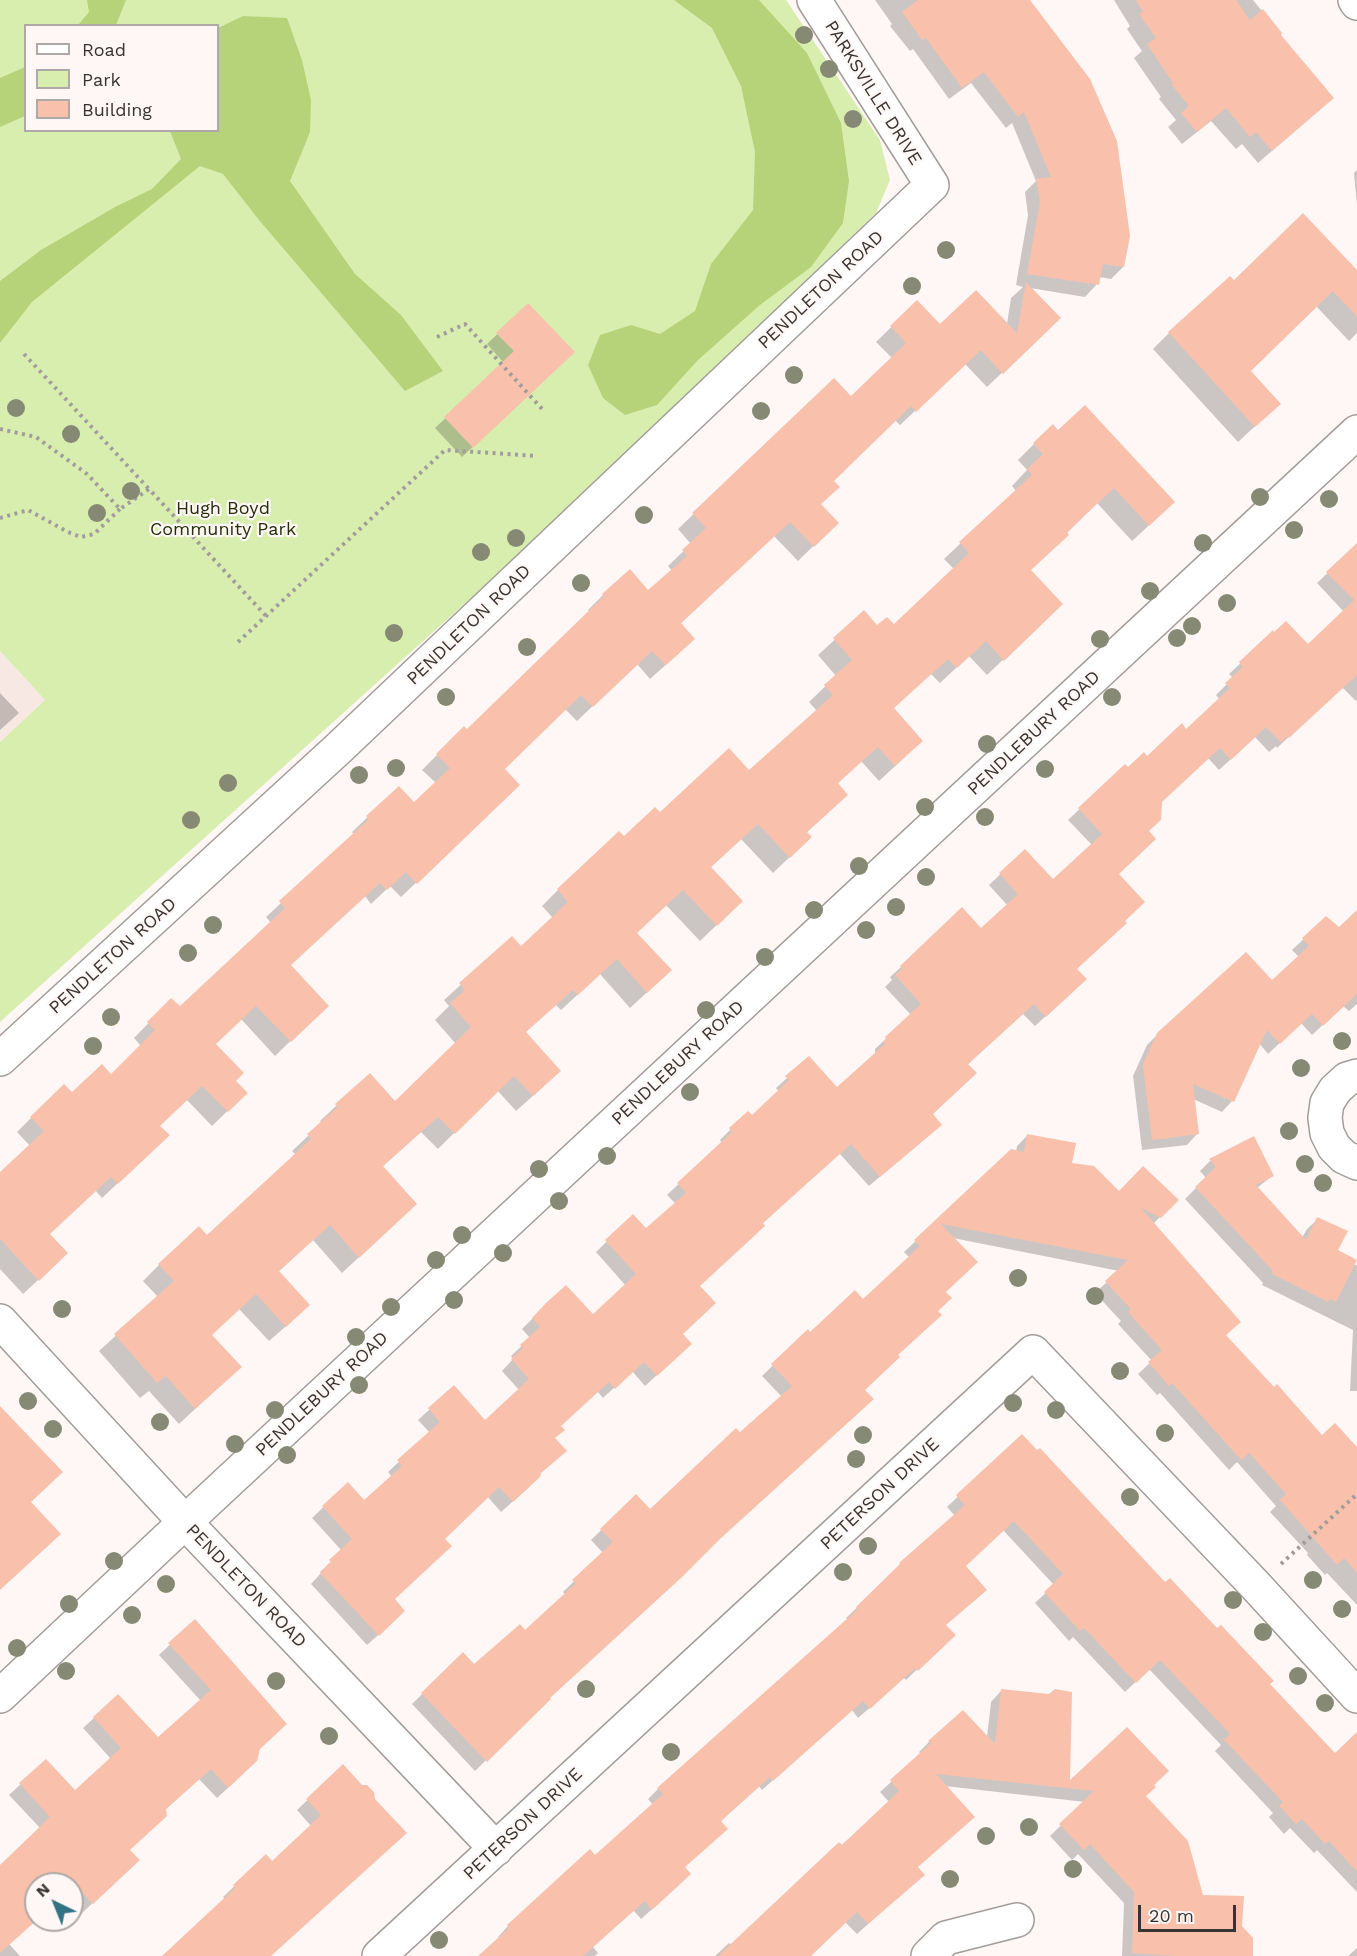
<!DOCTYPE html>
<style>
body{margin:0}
#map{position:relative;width:1357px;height:1956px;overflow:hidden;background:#fef7f5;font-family:"Work Sans",sans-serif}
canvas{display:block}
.legend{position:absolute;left:24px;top:24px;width:195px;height:108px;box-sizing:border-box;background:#fef7f5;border:2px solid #aea9a7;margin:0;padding:8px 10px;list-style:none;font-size:18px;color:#363433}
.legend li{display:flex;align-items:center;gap:12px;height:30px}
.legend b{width:30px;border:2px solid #aea9a7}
.north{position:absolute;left:24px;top:1872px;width:60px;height:60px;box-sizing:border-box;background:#fef7f5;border:2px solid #aea9a7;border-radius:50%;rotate:317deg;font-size:16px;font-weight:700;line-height:24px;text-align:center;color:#363433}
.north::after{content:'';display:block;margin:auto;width:21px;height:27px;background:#327386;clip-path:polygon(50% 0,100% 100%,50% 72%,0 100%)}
.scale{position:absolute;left:1138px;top:1905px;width:98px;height:27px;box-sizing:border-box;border:3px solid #363433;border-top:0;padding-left:8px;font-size:18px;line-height:21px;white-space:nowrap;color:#363433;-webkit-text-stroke:4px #fef7f5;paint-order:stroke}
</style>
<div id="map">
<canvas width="1357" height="1956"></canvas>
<ul class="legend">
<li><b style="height:8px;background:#fff"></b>Road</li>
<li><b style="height:16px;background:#d8eeaf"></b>Park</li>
<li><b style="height:16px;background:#f9c0ac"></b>Building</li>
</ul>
<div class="north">N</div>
<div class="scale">20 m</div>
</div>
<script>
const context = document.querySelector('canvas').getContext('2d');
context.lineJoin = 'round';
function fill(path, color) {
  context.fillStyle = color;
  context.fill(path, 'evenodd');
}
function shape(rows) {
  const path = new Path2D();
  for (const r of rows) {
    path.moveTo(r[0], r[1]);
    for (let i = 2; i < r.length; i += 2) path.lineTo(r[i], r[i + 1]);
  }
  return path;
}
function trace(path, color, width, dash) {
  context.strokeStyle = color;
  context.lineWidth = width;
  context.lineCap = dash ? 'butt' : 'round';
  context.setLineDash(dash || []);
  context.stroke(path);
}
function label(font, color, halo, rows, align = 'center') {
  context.font = font + ' "Work Sans",sans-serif';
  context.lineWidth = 4.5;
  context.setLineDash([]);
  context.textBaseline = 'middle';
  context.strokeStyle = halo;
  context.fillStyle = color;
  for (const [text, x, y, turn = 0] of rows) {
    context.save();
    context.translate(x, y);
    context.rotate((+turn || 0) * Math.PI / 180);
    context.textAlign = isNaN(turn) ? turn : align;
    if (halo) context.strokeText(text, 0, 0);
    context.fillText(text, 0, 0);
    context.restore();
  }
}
fill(shape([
 [0,651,45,700,0,742]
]), '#f7e8e3');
fill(shape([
 [0,0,786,0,880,140,890,180,876,213,542,534,0,1022,0,742,45,700,0,651],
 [26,26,218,26,218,130,26,130]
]), '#d8eeaf');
fill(shape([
 [87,0,126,0,116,25,78,25,89,12],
 [674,0,759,0,807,53,841,123,849,181,843,223,811,267,760,305,698,360,657,405,625,415,603,398,588,365,600,335,631,325,660,334,695,311,711,264,753,210,755,152,741,86,712,28],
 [243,16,287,18,302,60,311,100,310,132,290,181,355,274,401,315,443,371,405,391,259,220,223,174,200,166,32,302,0,343,0,281,41,250,115,207,152,189,181,159,170,131,218,130,218,28],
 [25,67,25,116,0,127,0,78]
]), '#b7d37a');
fill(shape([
 [875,0,1029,0,1123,267,1111,279,1099,277,1097,284,1085,297,1030,288,1044,333,987,387,965,364,900,425,895,420,832,481,820,504,837,523,798,561,774,536,680,624,693,639,678,654,650,679,637,664,577,721,565,709,503,769,504,799,401,897,390,886,371,904,365,896,290,965,312,1020,275,1056,241,1019,215,1044,234,1081,246,1093,212,1126,186,1099,158,1126,153,1150,102,1198,95,1190,48,1234,51,1268,23,1294,0,1269,0,1174,30,1146,17,1132,31,1118,111,1076,141,1046,134,1038,171,1000,180,1008,271,923,266,917,354,835,352,832,398,788,414,805,436,783,422,770,464,728,467,731,590,612,588,610,603,595,630,572,648,592,672,571,668,566,691,544,678,529,834,380,851,398,892,358,876,342,917,302,940,327,1007,324,1011,298,1023,287,1016,285,1028,215,1025,192,1036,181,1012,123,1006,128,971,83,949,99,913,49,910,51,890,26,892,24],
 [1114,0,1253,0,1280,33,1279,35,1318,111,1258,163,1242,144,1236,149,1211,121,1182,144,1168,127,1176,120,1159,99,1161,97,1134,58,1142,51,1127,29,1130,26],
 [1357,170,1357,205,1354,173],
 [1357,272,1357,333,1349,341,1316,306,1249,371,1279,404,1238,442,1153,349,1169,333,1233,282],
 [528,305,562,363,462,457,435,428,504,363,487,344],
 [1052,426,1157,518,1132,541,1097,503,1029,571,1045,620,987,675,969,656,940,683,931,674,892,709,905,757,879,781,861,761,837,784,830,811,806,833,794,853,773,873,741,839,710,868,725,917,700,941,666,905,636,933,654,986,630,1008,600,974,561,1010,556,1005,524,1033,543,1087,516,1111,497,1090,438,1149,421,1132,382,1167,399,1220,342,1273,313,1240,278,1272,292,1321,269,1341,239,1309,211,1335,223,1383,179,1424,149,1391,140,1398,99,1351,158,1297,143,1281,159,1265,207,1237,296,1155,292,1151,322,1123,320,1121,336,1106,370,1075,395,1103,456,1044,435,1020,449,1006,444,1000,512,938,521,948,553,918,542,906,558,890,624,838,660,814,749,772,817,711,809,702,836,676,818,655,864,613,877,627,894,626,954,569,944,559,1016,491,1012,486,1027,470,1018,460],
 [1357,545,1357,700,1356,701,1342,687,1277,748,1276,746,1269,752,1255,737,1219,770,1208,758,1161,802,1147,831,1117,874,1075,969,1074,990,1035,1026,1023,1014,967,1065,931,1115,929,1135,869,1186,839,1153,762,1224,698,1286,681,1334,679,1355,645,1386,632,1371,603,1398,597,1391,560,1426,539,1474,528,1488,501,1512,487,1496,443,1539,393,1599,393,1622,367,1645,311,1584,321,1573,320,1572,342,1551,312,1518,348,1484,364,1502,392,1477,388,1472,430,1433,418,1420,454,1387,485,1422,519,1390,502,1371,513,1359,511,1356,530,1338,522,1329,547,1304,593,1317,626,1286,596,1252,633,1216,646,1230,676,1204,667,1195,722,1143,720,1140,730,1130,752,1117,779,1092,776,1088,809,1058,837,1089,875,1055,875,1049,911,1015,885,987,892,980,890,977,901,967,981,930,1008,906,989,885,1025,851,1053,881,1092,845,1068,820,1125,766,1128,769,1186,731,1220,700,1216,695,1233,678,1229,674,1273,633,1308,646,1344,612,1317,583],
 [0,693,19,713,0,730],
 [1357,912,1357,1004,1349,1011,1343,1006,1312,1035,1301,1023,1268,1054,1259,1043,1232,1101,1222,1112,1193,1099,1197,1134,1187,1145,1142,1150,1133,1076,1147,1045,1158,1034,1271,982,1299,957,1292,950,1326,918,1339,929],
 [1028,1135,1070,1164,1119,1193,1177,1200,1153,1224,1239,1322,1225,1336,1321,1437,1357,1449,1357,1605,1327,1573,1325,1575,1307,1555,1308,1553,1270,1512,1276,1506,1237,1462,1229,1470,1160,1393,1157,1395,1138,1374,1152,1361,1118,1324,1121,1321,1095,1293,1119,1271,953,1238,944,1292,897,1355,708,1549,548,1699,475,1771,412,1704,463,1654,474,1666,525,1632,566,1595,563,1592,603,1553,591,1540,636,1496,650,1511,782,1397,762,1376,808,1331,810,1334,863,1301,910,1258,904,1252,1012,1151,1016,1152,1017,1146],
 [1253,1138,1272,1176,1257,1188,1302,1238,1307,1229,1318,1219,1330,1263,1357,1265,1357,1391,1350,1391,1353,1330,1262,1285,1263,1283,1185,1199,1206,1178,1200,1171,1210,1161],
 [1022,1436,1165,1585,1268,1684,1335,1755,1357,1757,1357,1892,1317,1850,1314,1853,1290,1828,1284,1834,1269,1817,1273,1813,1215,1751,1221,1745,1149,1669,1125,1692,1073,1637,1069,1641,1035,1603,1054,1585,1003,1530,964,1566,945,1626,953,1635,906,1680,904,1678,858,1718,852,1710,762,1790,759,1786,720,1822,684,1868,679,1885,641,1919,633,1910,593,1947,598,1953,595,1956,480,1956,499,1939,498,1937,508,1926,550,1887,595,1857,653,1805,648,1799,658,1789,848,1620,846,1618,955,1516,947,1507],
 [195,1621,258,1749,245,1772,217,1798,199,1779,165,1810,123,1853,127,1871,81,1914,72,1903,72,1884,36,1884,9,1944,20,1956,0,1956,0,1867,41,1829,9,1795,46,1761,74,1792,111,1759,83,1728,94,1718,158,1740,201,1701,159,1655],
 [1001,1691,1068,1784,1152,1785,1144,1796,1201,1896,1241,1926,1246,1956,1122,1956,1124,1903,1078,1854,1072,1860,1050,1836,1085,1802,945,1786,916,1868,912,1885,857,1934,845,1922,809,1956,715,1956,729,1943,732,1945,889,1802,880,1792,921,1755,919,1752,929,1742,987,1737,991,1702],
 [343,1766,270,1956,164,1956,225,1899,223,1897,266,1856,272,1863,311,1826,297,1810],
 [1357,1948,1357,1956,1348,1956]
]), '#0003');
fill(shape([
 [918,0,1030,0,1090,79,1117,141,1130,236,1124,267,1103,264,1099,285,1027,274,1040,202,1036,179,1051,177,1024,112,1018,117,984,72,962,88,926,38,922,40,902,12],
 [1136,0,1236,0,1250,20,1263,9,1282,33,1281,35,1334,98,1272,151,1256,132,1250,137,1226,108,1197,132,1181,113,1189,106,1171,84,1173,83,1147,44,1156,38,1139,14,1143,12],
 [1303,213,1357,270,1357,317,1333,291,1251,371,1281,404,1255,427,1168,332,1230,276,1234,280],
 [1026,282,1061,318,1003,374,981,350,916,412,911,406,834,481,840,487,821,504,839,523,814,547,790,522,681,623,695,639,666,665,652,651,593,707,581,695,505,769,520,785,417,884,406,872,387,890,380,883,291,965,329,1006,291,1042,256,1006,216,1044,244,1073,236,1081,248,1093,228,1112,202,1086,160,1126,170,1135,118,1184,111,1177,50,1234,68,1253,39,1281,0,1239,0,1172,44,1131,30,1117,64,1084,72,1092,102,1064,111,1074,155,1030,147,1022,171,998,180,1006,285,908,279,901,369,819,366,816,399,786,414,802,450,768,436,754,464,726,467,729,604,596,602,594,630,569,648,590,687,556,682,550,706,528,692,513,834,378,851,396,906,343,890,326,917,300,940,324,976,290,1017,333],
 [528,303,575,352,473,448,444,417,514,351,496,333],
 [1085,405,1175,502,1149,526,1114,488,1067,532,1069,535,1031,570,1063,604,1004,661,986,641,957,668,948,659,894,708,923,741,895,766,878,747,838,783,848,795,807,832,812,837,790,858,758,824,711,867,743,901,717,926,683,890,637,933,672,970,647,993,617,959,578,995,573,990,526,1032,561,1071,533,1096,514,1076,455,1134,438,1117,383,1166,417,1204,359,1258,330,1225,279,1271,310,1305,286,1327,256,1294,212,1335,242,1367,195,1409,166,1376,157,1383,114,1334,174,1281,158,1264,199,1226,207,1235,311,1139,307,1134,338,1107,335,1104,370,1073,395,1101,471,1027,450,1003,465,990,459,983,512,936,521,946,568,902,557,889,619,831,624,836,655,807,660,812,729,748,749,770,833,695,824,685,852,660,833,638,864,610,877,625,887,617,894,624,969,553,959,542,1032,475,1027,469,1043,454,1033,443,1053,424,1058,430],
 [1357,543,1357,675,1289,738,1287,736,1281,742,1266,727,1231,760,1220,748,1162,802,1161,820,1149,831,1156,839,1119,874,1145,902,1125,921,1127,923,1077,969,1087,979,1046,1017,1034,1004,968,1064,977,1073,933,1114,942,1125,880,1177,851,1144,763,1223,765,1226,700,1286,716,1303,683,1334,692,1344,657,1376,644,1362,615,1389,609,1382,561,1426,565,1430,555,1438,567,1451,541,1473,540,1477,513,1502,499,1487,445,1539,452,1546,395,1599,405,1611,379,1636,320,1573,331,1562,329,1560,352,1539,322,1506,348,1482,364,1500,402,1466,397,1460,440,1422,428,1408,454,1385,485,1420,529,1379,511,1359,523,1348,520,1345,540,1327,532,1318,546,1303,566,1285,593,1314,636,1274,605,1240,633,1214,646,1228,686,1193,677,1183,732,1132,729,1128,748,1111,752,1115,789,1080,785,1076,809,1056,837,1087,885,1044,883,1042,886,1039,885,1037,921,1004,895,975,902,969,900,966,962,907,981,928,1018,894,999,873,1025,849,1053,879,1102,834,1078,808,1125,764,1128,767,1144,752,1147,756,1182,723,1186,729,1230,688,1225,683,1243,667,1239,662,1273,630,1274,632,1286,621,1308,644,1354,600,1326,572],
 [1357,910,1357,994,1323,1026,1312,1014,1280,1044,1267,1030,1234,1102,1193,1084,1199,1134,1152,1140,1143,1064,1157,1033,1246,952,1272,980,1309,946,1302,938,1326,916,1339,927],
 [1027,1134,1076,1143,1072,1163,1094,1166,1119,1191,1143,1166,1179,1200,1161,1218,1141,1208,1241,1322,1226,1335,1274,1387,1277,1384,1322,1435,1335,1423,1357,1447,1357,1573,1344,1558,1337,1565,1280,1500,1286,1494,1249,1453,1241,1460,1172,1383,1169,1386,1148,1362,1162,1350,1128,1312,1131,1309,1105,1281,1128,1260,941,1224,978,1262,946,1292,952,1298,938,1311,942,1315,898,1355,900,1357,865,1390,874,1399,720,1539,682,1577,550,1698,551,1699,487,1762,421,1693,463,1652,474,1664,520,1624,525,1630,576,1583,572,1580,613,1542,600,1529,636,1494,650,1509,736,1428,740,1432,792,1386,771,1364,808,1329,810,1332,855,1290,863,1299,920,1246,914,1240,1011,1149,1024,1152],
 [1254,1136,1274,1176,1256,1185,1306,1240,1317,1217,1348,1231,1338,1250,1357,1260,1336,1302,1330,1299,1328,1302,1272,1274,1273,1271,1195,1187,1216,1167,1209,1159],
 [0,1406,63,1472,31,1502,61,1534,0,1590],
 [1022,1434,1037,1450,1040,1448,1165,1582,1170,1578,1217,1628,1221,1625,1274,1681,1270,1684,1335,1753,1357,1732,1357,1872,1329,1841,1325,1844,1302,1819,1296,1824,1279,1806,1283,1802,1224,1740,1230,1734,1160,1660,1136,1683,1084,1628,1080,1631,1044,1592,1063,1574,1014,1521,966,1566,987,1590,946,1625,956,1635,918,1671,915,1668,870,1709,863,1701,773,1781,770,1777,721,1821,728,1829,685,1867,691,1874,652,1910,645,1901,583,1956,478,1956,509,1928,507,1925,590,1849,595,1855,663,1794,657,1788,858,1609,856,1607,900,1564,899,1563,965,1505,956,1495],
 [195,1619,287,1724,260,1749,257,1761,228,1788,211,1769,166,1809,167,1816,130,1850,140,1860,93,1904,83,1893,72,1903,72,1884,36,1884,37,1920,0,1953,0,1865,50,1817,19,1783,46,1759,75,1790,121,1748,93,1717,118,1694,158,1737,211,1690,168,1643],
 [1001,1689,1049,1694,1055,1689,1072,1692,1070,1780,1127,1727,1169,1771,1154,1785,1156,1787,1146,1796,1188,1841,1203,1895,1244,1896,1242,1926,1253,1938,1253,1956,1176,1956,1132,1953,1134,1892,1090,1844,1084,1850,1059,1824,1094,1791,936,1774,975,1817,918,1867,925,1875,868,1924,857,1912,811,1956,718,1956,839,1842,842,1845,899,1791,890,1780,931,1743,928,1741,963,1710,995,1744],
 [343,1764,362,1785,367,1785,374,1792,375,1799,407,1833,271,1956,162,1956,235,1888,233,1885,266,1854,272,1861,321,1815,306,1799]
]), '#f9c0ac');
const minor = shape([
 [1355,0,1357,3],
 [0,1059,339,748,932,185,814,0],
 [1357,1076,1347,1079,1335,1090,1327,1103,1325,1118,1327,1133,1334,1147,1344,1157,1357,1163],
 [0,1321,185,1522,496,1849],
 [0,1696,185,1522,1357,432],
 [379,1956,1033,1352,1256,1586,1357,1696],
 [928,1956,946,1938,1017,1920]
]);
trace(minor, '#a39d9a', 36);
trace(shape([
 [437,337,465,324,543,410],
 [24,354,149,489],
 [0,429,36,437,87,474,120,509,149,489,266,616],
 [0,518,28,510,68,532,81,537,94,534,120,509],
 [238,642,445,450,537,456],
 [1281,1564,1357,1494]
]), '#a29d9c', 4, [3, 4.5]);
trace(minor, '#fff', 33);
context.fillStyle = '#868973';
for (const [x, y] of [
 [804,35],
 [829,69],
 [853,119],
 [946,250],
 [912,286],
 [794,375],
 [16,408],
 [761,411],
 [71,434],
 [131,491],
 [1260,497],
 [1329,499],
 [97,513],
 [644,515],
 [1294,530],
 [516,538],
 [1203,543],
 [481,552],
 [581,583],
 [1150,591],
 [1227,603],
 [1192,626],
 [394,633],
 [1177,638],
 [1100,639],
 [527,647],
 [446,697],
 [1112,697],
 [987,744],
 [396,768],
 [1045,769],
 [359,775],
 [228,783],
 [925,807],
 [985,817],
 [191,820],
 [859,866],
 [926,877],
 [896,907],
 [814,910],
 [213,925],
 [866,930],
 [188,953],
 [765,957],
 [706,1010],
 [111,1017],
 [1342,1041],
 [93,1046],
 [1301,1068],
 [690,1092],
 [1289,1131],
 [607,1156],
 [1305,1164],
 [539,1169],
 [1323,1183],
 [559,1201],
 [462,1235],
 [503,1253],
 [436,1260],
 [1018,1278],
 [1095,1296],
 [454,1300],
 [391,1307],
 [62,1309],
 [356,1337],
 [1120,1371],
 [359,1385],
 [28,1401],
 [1013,1403],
 [275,1410],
 [1056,1410],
 [160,1422],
 [53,1429],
 [1165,1433],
 [863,1435],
 [235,1444],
 [287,1455],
 [856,1459],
 [1130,1497],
 [868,1546],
 [114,1561],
 [843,1572],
 [1313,1580],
 [166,1584],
 [1233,1600],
 [69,1604],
 [1342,1609],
 [132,1615],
 [1263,1632],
 [17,1648],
 [66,1671],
 [1298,1676],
 [276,1681],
 [586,1689],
 [1325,1703],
 [329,1736],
 [671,1752],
 [1029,1827],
 [986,1836],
 [1073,1869],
 [950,1879],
 [439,1940]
]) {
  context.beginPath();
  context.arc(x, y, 9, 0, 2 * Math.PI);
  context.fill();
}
label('18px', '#363433', '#fef7f5', [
 ["PARKSVILLE DRIVE",873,93,58],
 ["PENDLETON ROAD",821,290,-43],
 ["PENDLETON ROAD",469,625,-44],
 ["PENDLEBURY ROAD",1034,733,-43],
 ["PENDLETON ROAD",113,956,-42],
 ["PENDLEBURY ROAD",678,1063,-43],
 ["PENDLEBURY ROAD",322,1394,-43],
 ["PETERSON DRIVE",880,1494,-43],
 ["PENDLETON ROAD",246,1586,46],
 ["PETERSON DRIVE",523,1824,-43]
]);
label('18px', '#242f09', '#fef7f5', [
 ["Hugh Boyd",223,509],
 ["Community Park",223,530]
]);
</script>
